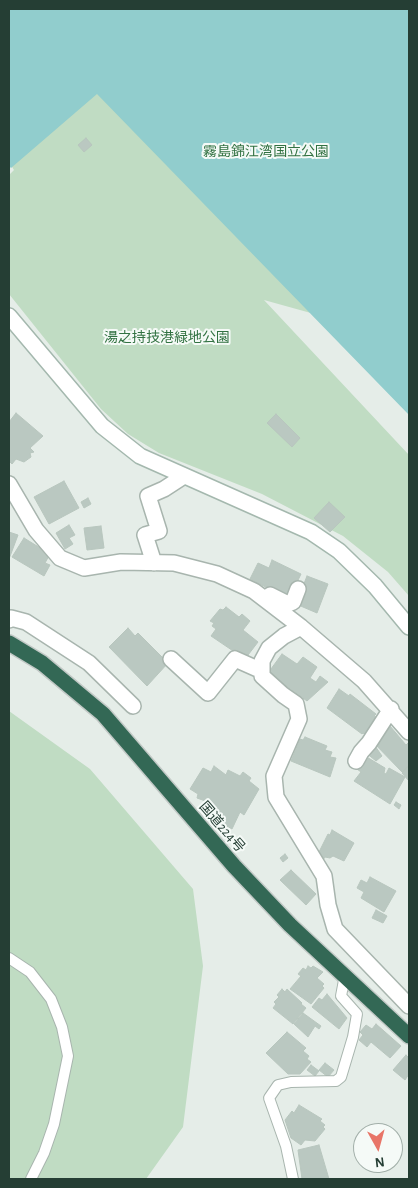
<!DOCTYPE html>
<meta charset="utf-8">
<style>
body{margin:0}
#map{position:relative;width:418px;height:1188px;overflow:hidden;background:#e5ede8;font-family:"Alegreya Sans",sans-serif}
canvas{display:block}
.frame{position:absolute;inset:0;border:10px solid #253e34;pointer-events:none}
.north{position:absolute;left:353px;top:1123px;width:50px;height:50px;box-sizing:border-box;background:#f5faf7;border:1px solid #a2afa9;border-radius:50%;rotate:173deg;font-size:14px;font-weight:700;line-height:20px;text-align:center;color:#253e34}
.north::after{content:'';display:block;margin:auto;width:18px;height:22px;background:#e87568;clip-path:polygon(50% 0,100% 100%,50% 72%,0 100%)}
</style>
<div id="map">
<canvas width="418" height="1188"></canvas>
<div class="frame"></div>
<div class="north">N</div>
</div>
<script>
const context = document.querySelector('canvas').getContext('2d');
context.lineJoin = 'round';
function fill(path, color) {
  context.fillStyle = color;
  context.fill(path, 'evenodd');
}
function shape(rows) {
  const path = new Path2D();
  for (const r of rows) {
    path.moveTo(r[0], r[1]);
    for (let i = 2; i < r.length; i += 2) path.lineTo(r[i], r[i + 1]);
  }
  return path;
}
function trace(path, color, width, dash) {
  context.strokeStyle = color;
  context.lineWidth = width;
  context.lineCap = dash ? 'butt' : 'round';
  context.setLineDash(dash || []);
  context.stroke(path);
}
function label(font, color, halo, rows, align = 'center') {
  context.font = font + ' "Alegreya Sans","Noto Sans JP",sans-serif';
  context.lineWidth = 4;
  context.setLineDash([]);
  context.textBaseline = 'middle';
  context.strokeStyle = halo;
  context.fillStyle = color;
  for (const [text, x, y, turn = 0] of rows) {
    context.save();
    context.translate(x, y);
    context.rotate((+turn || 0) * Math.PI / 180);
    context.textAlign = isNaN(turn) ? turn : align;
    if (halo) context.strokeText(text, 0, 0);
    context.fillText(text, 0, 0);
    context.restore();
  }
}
fill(shape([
 [9,9,409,9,379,332,264,300,409,455,409,596,388,572,343,536,262,494,159,453,128,434,101,409,9,294,9,175,14,170,9,162],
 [9,711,90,769,193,889,203,966,183,1127,146,1179,9,1179]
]), '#c0dcc3');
fill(shape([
 [9,9,409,9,409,415,97,94,11,168,9,166]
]), '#91cdcd');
const building = shape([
 [86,138,92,145,84,152,78,145,86,138],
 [16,413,43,436,30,448,34,452,30,453,31,457,24,462,16,459,12,464,9,461,9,422,16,413],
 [276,414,300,438,292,447,267,423,276,414],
 [64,481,79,508,49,524,34,497,64,481],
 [88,498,91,504,84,508,81,502,88,498],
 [329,502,345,517,330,532,314,518,329,502],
 [69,525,75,535,69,538,73,544,65,549,56,533,69,525],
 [101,526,104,548,87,550,84,528,101,526],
 [9,532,18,535,9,559,9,532],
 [24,538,50,554,45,563,50,565,44,576,12,557,24,538],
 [272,560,301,574,289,599,250,579,258,563,269,568,272,560],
 [307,576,328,584,317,613,296,604,307,576],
 [226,607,239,617,242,614,250,621,243,630,258,642,245,659,211,636,216,629,212,626,214,623,210,621,220,609,223,610,226,607],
 [128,628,135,636,138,633,168,663,147,686,109,647,128,628],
 [282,654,297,664,303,657,317,667,310,678,316,682,320,676,328,682,307,701,268,673,282,654],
 [339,689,349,696,350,694,376,714,374,716,379,719,370,738,363,733,362,734,327,708,339,689],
 [390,726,406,745,408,743,409,745,409,765,402,772,372,741,390,726],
 [305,737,327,746,325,750,332,752,330,757,336,758,330,777,291,761,300,739,303,740,305,737],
 [373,743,382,756,376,761,365,752,373,743],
 [365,756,385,768,384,773,386,774,389,768,405,777,390,804,354,781,361,772,357,769,365,756],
 [214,766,226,775,228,770,240,776,243,772,251,778,249,781,259,789,244,815,240,812,232,829,215,819,218,813,206,807,208,802,197,798,198,794,190,789,203,768,211,772,214,766],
 [409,766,409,781,402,773,409,766],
 [396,802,401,805,399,809,394,805,396,802],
 [332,830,354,843,344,861,333,856,330,858,325,857,323,860,320,859,319,852,328,834,330,835,332,830],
 [285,854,288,858,283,862,280,858,285,854],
 [291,870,316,894,306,905,280,880,291,870],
 [370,877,396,891,384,912,361,898,364,892,357,888,361,880,367,883,370,877],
 [376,910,387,916,383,923,372,918,376,910],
 [308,966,311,968,313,966,323,972,317,978,324,984,322,986,324,988,311,1004,290,989,301,976,298,974,303,968,306,970,308,966],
 [282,989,285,992,287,989,302,1003,301,1004,306,1008,293,1024,273,1008,276,1004,274,1002,279,997,277,995,282,989],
 [327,994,347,1018,339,1029,312,1007,319,998,322,1000,327,994],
 [303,1013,321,1026,319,1029,315,1026,308,1037,294,1024,303,1013],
 [376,1024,401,1046,390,1058,371,1042,367,1047,359,1040,363,1035,360,1032,366,1025,372,1029,376,1024],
 [287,1032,306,1048,303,1051,309,1056,307,1059,311,1062,300,1074,288,1074,266,1053,287,1032],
 [406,1055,409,1058,409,1074,405,1080,393,1070,406,1055],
 [325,1063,334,1070,328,1077,319,1070,325,1063],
 [311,1065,319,1071,315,1076,307,1070,311,1065],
 [299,1105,322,1119,320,1121,325,1125,323,1127,325,1129,315,1141,305,1140,301,1145,291,1138,285,1120,292,1111,294,1113,299,1105],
 [319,1145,329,1179,302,1179,298,1150,319,1145]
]);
fill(building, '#bac8c1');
trace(building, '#b8c6be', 1);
const lane = shape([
 [9,958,30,972,51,999,62,1027,68,1056,54,1124,44,1153,31,1179],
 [293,1179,286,1146,269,1098,278,1085,291,1082,336,1081,341,1077,353,1037,357,1014,341,996,345,975]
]);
const street = shape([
 [9,484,36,530,60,558,84,568,121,562,174,563,217,574,254,591,301,627,364,681,409,732],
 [154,563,145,535,159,531,148,496,164,489,184,476],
 [270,595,288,604,293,602,298,589],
 [9,620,11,618,26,622,89,663,133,706],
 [301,627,284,636,269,648,262,661,262,676,283,695,296,704,299,719,274,776,276,797,324,876,328,905,335,929,409,1006],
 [171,659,208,693,235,659,262,671],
 [356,761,361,752,369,743,391,709]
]);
const secondary = shape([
 [9,316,102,426,140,456,311,532,339,551,375,586,409,627]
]);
const highway = shape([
 [9,643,42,663,103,714,234,866,290,925,409,1036]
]);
trace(lane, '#a8b5ae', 12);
trace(street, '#a8b5ae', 18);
trace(secondary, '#a4b8ae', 18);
trace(highway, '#c2c9c6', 18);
trace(lane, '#fff', 10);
trace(street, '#fff', 15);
trace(secondary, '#fff', 15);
trace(highway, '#336855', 15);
label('14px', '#327242', '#f5faf7', [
 ["霧島錦江湾国立公園",266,152],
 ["湯之持技港緑地公園",167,338]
]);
label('14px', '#253e34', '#f5faf7', [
 ["国道224号",222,827,49]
]);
</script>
